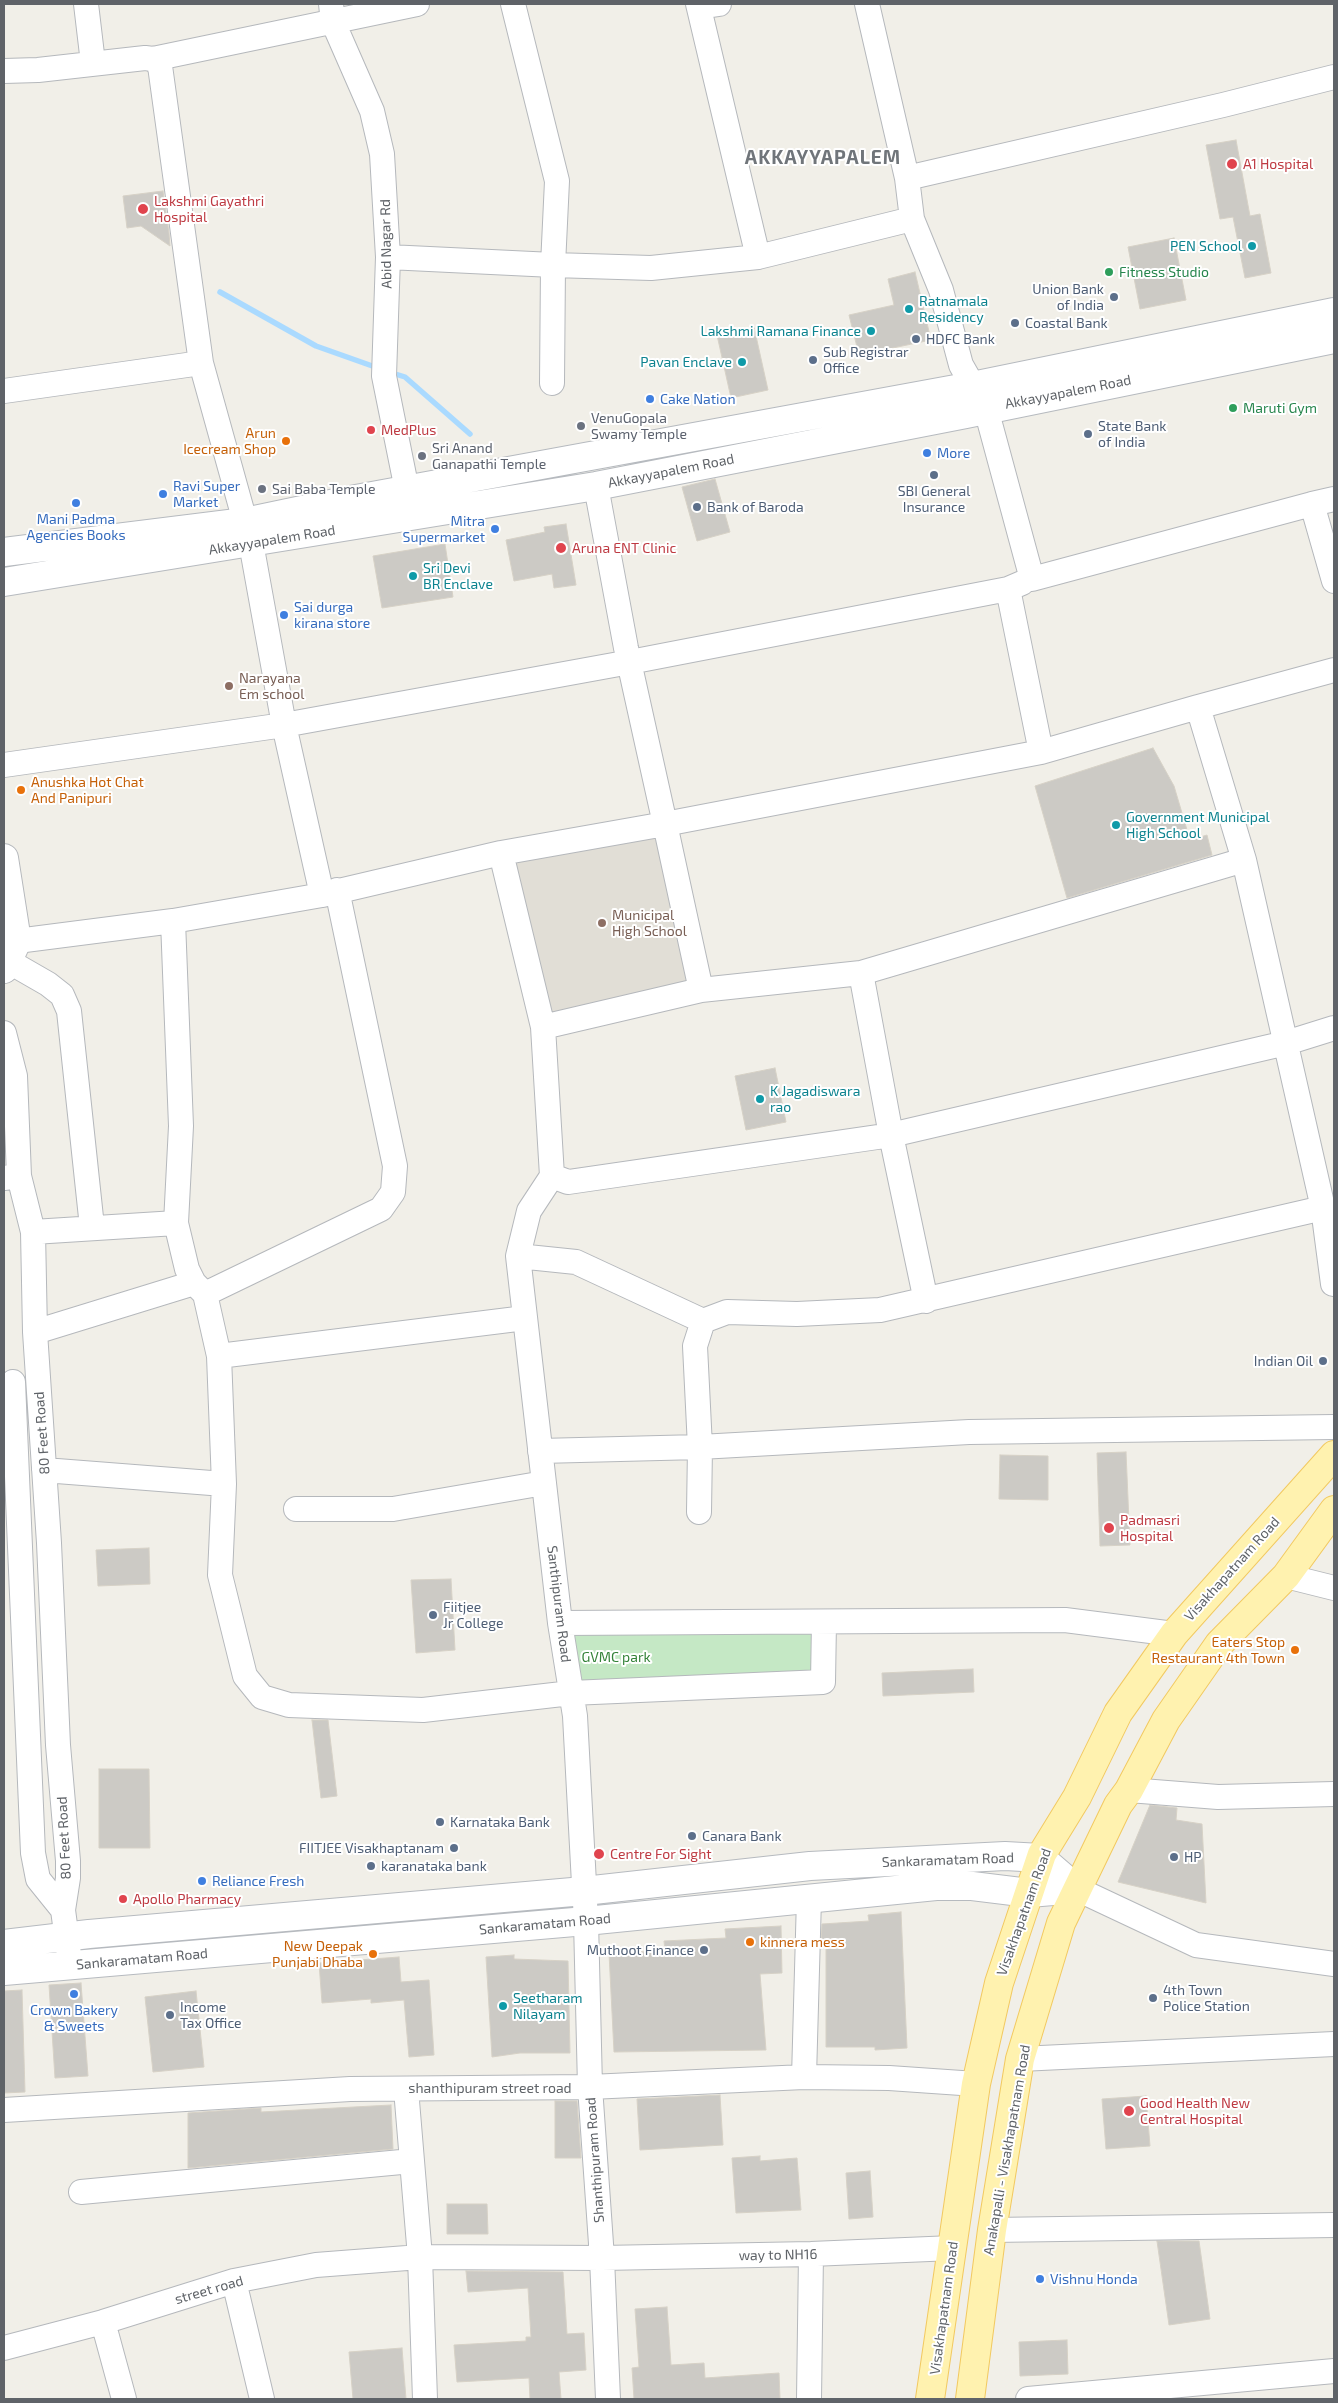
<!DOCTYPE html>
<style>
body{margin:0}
#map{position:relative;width:1338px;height:2403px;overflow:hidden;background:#f1efe8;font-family:"Exo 2",sans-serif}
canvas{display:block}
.frame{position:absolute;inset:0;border:5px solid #5f6368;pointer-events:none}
</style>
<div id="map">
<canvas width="1338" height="2403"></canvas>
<div class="frame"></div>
</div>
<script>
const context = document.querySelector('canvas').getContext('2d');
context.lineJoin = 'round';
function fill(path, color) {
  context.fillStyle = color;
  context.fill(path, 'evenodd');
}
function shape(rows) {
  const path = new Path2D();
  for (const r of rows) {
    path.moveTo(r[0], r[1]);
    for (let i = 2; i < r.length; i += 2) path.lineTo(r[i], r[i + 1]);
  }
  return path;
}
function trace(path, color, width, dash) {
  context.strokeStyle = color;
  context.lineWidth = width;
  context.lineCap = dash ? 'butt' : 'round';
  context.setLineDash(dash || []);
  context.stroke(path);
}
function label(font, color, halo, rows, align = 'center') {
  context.font = font + ' "Exo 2",sans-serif';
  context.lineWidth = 4;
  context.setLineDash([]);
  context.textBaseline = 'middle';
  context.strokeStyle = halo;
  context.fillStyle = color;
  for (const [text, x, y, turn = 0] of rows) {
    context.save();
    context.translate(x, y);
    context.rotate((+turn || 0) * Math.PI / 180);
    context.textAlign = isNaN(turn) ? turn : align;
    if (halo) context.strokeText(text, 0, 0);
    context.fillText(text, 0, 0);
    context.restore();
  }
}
fill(shape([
 [659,833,694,987,549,1018,509,860]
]), '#e1ded6');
fill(shape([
 [824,1622,823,1682,571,1693,560,1623]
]), '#c5e8c5');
trace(shape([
 [220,292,316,346,378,368],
 [389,372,405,377,470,434]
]), '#aadaff', 5.5);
const building = shape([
 [1236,140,1250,216,1260,214,1271,273,1245,278,1233,217,1220,219,1206,145,1236,140],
 [163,191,169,233,170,246,141,226,127,228,123,196,163,191],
 [1174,238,1186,300,1140,309,1128,247,1174,238],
 [915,272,931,340,859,355,849,315,894,305,888,279,915,272],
 [754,327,768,390,731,398,717,335,754,327],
 [715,479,730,532,697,541,682,487,715,479],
 [566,524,576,585,554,588,552,574,514,581,506,540,545,532,544,527,566,524],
 [445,544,453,597,382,608,373,556,445,544],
 [1153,748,1174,786,1190,840,1207,835,1212,855,1067,898,1035,786,1153,748],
 [775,1068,786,1122,746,1130,735,1076,775,1068],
 [1126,1452,1130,1545,1100,1546,1097,1453,1126,1452],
 [1000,1455,1048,1456,1048,1500,999,1499,1000,1455],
 [149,1548,150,1584,98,1586,96,1550,149,1548],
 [451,1579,455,1650,416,1653,411,1580,451,1579],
 [973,1669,974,1692,883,1696,882,1673,973,1669],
 [312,1720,328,1720,337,1796,321,1798,312,1720],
 [99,1769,149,1769,150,1848,99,1848,99,1769],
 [1150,1805,1177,1808,1176,1820,1202,1824,1206,1903,1118,1882,1150,1805],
 [901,1912,907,2048,875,2050,875,2047,826,2047,826,1943,821,1944,822,1924,869,1921,868,1915,901,1912],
 [781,1926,782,1973,760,1974,766,2050,614,2052,609,1953,665,1951,664,1941,726,1938,725,1929,781,1926],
 [514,1955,514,1959,568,1961,570,2053,520,2053,492,2057,486,1957,514,1955],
 [399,1957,401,1982,429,1980,434,2055,409,2057,404,2000,371,2003,371,1999,322,2003,319,1963,399,1957],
 [81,1983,88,2076,55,2078,49,1985,81,1983],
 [22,1990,25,2092,4,2093,4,1991,22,1990],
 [196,1991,204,2067,153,2072,145,1997,196,1991],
 [720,2095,723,2145,640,2150,637,2099,720,2095],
 [1146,2096,1150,2146,1106,2149,1102,2099,1146,2096],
 [555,2101,577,2101,581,2158,555,2158,555,2101],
 [391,2105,393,2149,188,2168,188,2113,261,2108,261,2112,391,2105],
 [760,2156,760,2161,797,2158,801,2210,736,2213,732,2158,760,2156],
 [870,2171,873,2217,849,2219,846,2173,870,2171],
 [447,2204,487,2204,488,2234,447,2234,447,2204],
 [1157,2241,1199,2241,1210,2319,1169,2325,1157,2241],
 [466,2271,563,2272,567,2334,584,2333,586,2370,559,2372,561,2399,530,2399,529,2378,457,2382,454,2345,526,2341,526,2337,531,2337,528,2288,468,2292,466,2271],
 [667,2307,671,2365,704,2363,705,2378,779,2373,780,2399,634,2399,632,2368,639,2367,635,2309,667,2307],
 [1067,2340,1068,2374,1020,2376,1019,2342,1067,2340],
 [402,2348,406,2399,353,2399,349,2352,402,2348]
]);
fill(building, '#cccac5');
trace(building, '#d6d1c6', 1);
const minor = shape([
 [86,4,93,63],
 [331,4,333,22,372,111,382,154,388,257,384,376,407,490],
 [698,4,758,257],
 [867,4,907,178],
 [699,7,719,4],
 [153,59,417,4],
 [4,71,38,70,145,58,153,59,160,66,201,363,251,543,284,725,630,662,1008,589],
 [1334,77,1223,105,907,178,912,219,941,290,961,365,986,409,1032,579,1312,504,1334,581],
 [388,257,553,265,557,181,513,4],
 [552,383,553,265,651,268,758,257,912,219],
 [4,391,201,363],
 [596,486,626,648,665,824,1041,752,1008,589,1022,583],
 [1312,504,1334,499],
 [1198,707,1334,670],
 [1041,752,1198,707,1244,860,1323,1208,1333,1284],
 [4,765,284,725,322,895],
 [501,853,665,824,701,990,861,973,891,1135,926,1301],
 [173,921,322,895,501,853,543,1027,552,1176,529,1211,518,1256,560,1623,575,1716,586,1921,590,2087,602,2258,608,2399],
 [17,941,173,921,181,1126,176,1223,187,1269,194,1283,205,1294,219,1356,525,1318],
 [8,961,48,984,62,995,69,1011,92,1227],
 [861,973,1244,860],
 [543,1027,701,990],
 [4,1033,15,1076,19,1176,4,1178],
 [19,1176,33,1232,176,1223],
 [552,1176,568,1182,891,1135,1286,1043,1334,1028],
 [33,1232,35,1332,49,1543,58,1745,68,1861,68,1878,63,1910,69,1955],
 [518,1256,576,1262,703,1321],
 [205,1294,381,1209,393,1192,395,1166,337,890],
 [35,1332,194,1283],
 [219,1356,224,1484,220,1575,245,1676,262,1697,289,1705,423,1710,571,1693,823,1682,824,1622],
 [13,1382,33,1853,38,1879,63,1910],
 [540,1451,700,1447,969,1432,1334,1427],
 [44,1470,224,1484],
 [296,1509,393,1509,544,1483],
 [699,1512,700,1447,695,1346,703,1321,727,1312,797,1314,880,1310,1323,1208],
 [1286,1576,1334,1588],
 [560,1623,1065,1620,1174,1634],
 [1129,1790,1218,1797,1334,1794],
 [1077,1889,1196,1945,1334,1964],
 [1020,2059,1334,2044],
 [804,2077,809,1898],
 [406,2089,420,2257,425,2399],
 [4,2110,350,2089,590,2087,804,2077,889,2078,976,2084],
 [81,2192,412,2161],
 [992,2230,1334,2225],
 [234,2281,262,2399],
 [103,2322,124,2399],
 [4,2348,103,2322,234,2281,316,2265,420,2257,602,2258,811,2254,953,2248],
 [809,2399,811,2254],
 [1028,2399,1334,2371]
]);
const tertiary = shape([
 [4,858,17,941,4,969]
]);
const secondary = shape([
 [4,552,245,522,345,501,972,386,1334,312],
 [4,582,596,486,966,414,1334,339],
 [4,1944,89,1934,584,1891,810,1866,1005,1856,1041,1858,1077,1889],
 [4,1971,586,1921,936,1886,972,1886,1029,1893,1077,1889]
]);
const primary = shape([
 [930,2399,976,2084,999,1983,1042,1854,1077,1797,1118,1713,1174,1634,1334,1455],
 [970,2399,992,2230,1020,2059,1061,1923,1118,1805,1129,1790,1166,1720,1219,1644,1286,1576,1334,1510]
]);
trace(minor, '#b5b8bc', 26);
trace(tertiary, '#b5b8bc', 30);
trace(secondary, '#b6babf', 30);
trace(primary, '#f2c960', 30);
trace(minor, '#fff', 24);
trace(tertiary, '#fff', 28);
trace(secondary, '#fff', 28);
trace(primary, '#fff2af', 28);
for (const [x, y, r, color] of [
 [1232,164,6,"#e0444e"],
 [143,209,6,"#e0444e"],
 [1252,246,5,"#0f9aa8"],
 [1109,272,5,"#2e9e5b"],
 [1114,297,5,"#5c6f8a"],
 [909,309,5,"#0f9aa8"],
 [1015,323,5,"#5c6f8a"],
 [871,331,5,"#0f9aa8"],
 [916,339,5,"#5c6f8a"],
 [813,360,5,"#5c6f8a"],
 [742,362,5,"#0f9aa8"],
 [650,399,5,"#3f7fe0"],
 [1233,408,5,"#2e9e5b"],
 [581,426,5,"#6b7280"],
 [371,430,5,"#e0444e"],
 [1088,434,5,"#5c6f8a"],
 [286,441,5,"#e8710a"],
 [927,453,5,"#3f7fe0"],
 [422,456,5,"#6b7280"],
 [934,475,5,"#5c6f8a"],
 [262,489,5,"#6b7280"],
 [163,494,5,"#3f7fe0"],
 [76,503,5,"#3f7fe0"],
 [697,507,5,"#5c6f8a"],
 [495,529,5,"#3f7fe0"],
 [561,548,6,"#e0444e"],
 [413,576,5,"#0f9aa8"],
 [284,615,5,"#3f7fe0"],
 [229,686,5,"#8d6e63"],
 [21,790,5,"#e8710a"],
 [1116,825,5,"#0f9aa8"],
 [602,923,5,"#8d6e63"],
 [760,1099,5,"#0f9aa8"],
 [1323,1361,5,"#5c6f8a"],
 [1109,1528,6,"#e0444e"],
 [433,1615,5,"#5c6f8a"],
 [1295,1650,5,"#e8710a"],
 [440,1822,5,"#5c6f8a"],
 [692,1836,5,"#5c6f8a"],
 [454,1848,5,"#5c6f8a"],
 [599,1854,6,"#e0444e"],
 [1174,1857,5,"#5c6f8a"],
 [371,1866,5,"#5c6f8a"],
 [202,1881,5,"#3f7fe0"],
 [123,1899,5,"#e0444e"],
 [750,1942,5,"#e8710a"],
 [704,1950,5,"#5c6f8a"],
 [373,1954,5,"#e8710a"],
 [74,1994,5,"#3f7fe0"],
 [1153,1998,5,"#5c6f8a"],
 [503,2006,5,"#0f9aa8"],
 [170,2015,5,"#5c6f8a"],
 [1129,2111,6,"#e0444e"],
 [1040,2279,5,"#3f7fe0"]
]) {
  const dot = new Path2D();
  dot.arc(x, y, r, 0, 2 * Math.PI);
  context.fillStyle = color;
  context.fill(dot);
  trace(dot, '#fff', 2);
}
label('14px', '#be3a42', '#fff', [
 ["A1 Hospital",1243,164],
 ["Lakshmi Gayathri",154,201],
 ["Hospital",154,217],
 ["MedPlus",381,430],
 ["Aruna ENT Clinic",572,548],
 ["Padmasri",1120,1520],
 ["Hospital",1120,1536],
 ["Centre For Sight",610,1854],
 ["Apollo Pharmacy",133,1899],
 ["Good Health New",1140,2103],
 ["Central Hospital",1140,2119]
], 'left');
label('14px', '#5f6368', '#fff', [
 ["Abid Nagar Rd",386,244,-91],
 ["Akkayyapalem Road",1068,392,-11],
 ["Akkayyapalem Road",671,471,-11],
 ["Akkayyapalem Road",272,540,-9],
 ["80 Feet Road",42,1433,-94],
 ["Visakhapatnam Road",1232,1569,-48],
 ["Santhipuram Road",559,1604,83],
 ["80 Feet Road",64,1838,-93],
 ["Sankaramatam Road",948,1860,-2],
 ["Visakhapatnam Road",1024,1912,-70],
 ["Sankaramatam Road",545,1924,-5],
 ["Sankaramatam Road",142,1959,-5],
 ["shanthipuram street road",490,2088],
 ["Anakapalli - Visakhapatnam Road",1007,2150,-80],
 ["Shanthipuram Road",595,2160,-94],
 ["way to NH16",778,2255,-1],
 ["street road",209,2290,-16],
 ["Visakhapatnam Road",944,2308,-82]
]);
label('14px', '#0d838f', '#fff', [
 ["PEN School",1242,246,"right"],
 ["Ratnamala",919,301],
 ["Residency",919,317],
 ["Lakshmi Ramana Finance",861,331,"right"],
 ["Pavan Enclave",732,362,"right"],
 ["Sri Devi",423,568],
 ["BR Enclave",423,584],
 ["Government Municipal",1126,817],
 ["High School",1126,833],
 ["K Jagadiswara",770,1091],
 ["rao",770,1107],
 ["Seetharam",513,1998],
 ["Nilayam",513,2014]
], 'left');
label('14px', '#27864d', '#fff', [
 ["Fitness Studio",1119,272],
 ["Maruti Gym",1243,408]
], 'left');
label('14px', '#4e5e75', '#fff', [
 ["Union Bank",1104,289,"right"],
 ["of India",1104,305,"right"],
 ["Coastal Bank",1025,323],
 ["HDFC Bank",926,339],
 ["Sub Registrar",823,352],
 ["Office",823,368],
 ["State Bank",1098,426],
 ["of India",1098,442],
 ["SBI General",934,491,"center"],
 ["Insurance",934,507,"center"],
 ["Bank of Baroda",707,507],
 ["Indian Oil",1313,1361,"right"],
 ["Fiitjee",443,1607],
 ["Jr College",443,1623],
 ["Karnataka Bank",450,1822],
 ["Canara Bank",702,1836],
 ["FIITJEE Visakhaptanam",444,1848,"right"],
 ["HP",1184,1857],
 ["karanataka bank",381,1866],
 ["Muthoot Finance",694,1950,"right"],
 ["4th Town",1163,1990],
 ["Police Station",1163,2006],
 ["Income",180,2007],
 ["Tax Office",180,2023]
], 'left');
label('14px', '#366cbe', '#fff', [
 ["Cake Nation",660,399],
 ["More",937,453],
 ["Ravi Super",173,486],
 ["Market",173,502],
 ["Mani Padma",76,519,"center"],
 ["Agencies Books",76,535,"center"],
 ["Mitra",485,521,"right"],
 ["Supermarket",485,537,"right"],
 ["Sai durga",294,607],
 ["kirana store",294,623],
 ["Reliance Fresh",212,1881],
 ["Crown Bakery",74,2010,"center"],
 ["& Sweets",74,2026,"center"],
 ["Vishnu Honda",1050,2279]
], 'left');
label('14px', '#5b616d', '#fff', [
 ["VenuGopala",591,418],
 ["Swamy Temple",591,434],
 ["Sri Anand",432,448],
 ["Ganapathi Temple",432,464],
 ["Sai Baba Temple",272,489]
], 'left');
label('14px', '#c56008', '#fff', [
 ["Arun",276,433],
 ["Icecream Shop",276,449],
 ["Anushka Hot Chat",31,782,"left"],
 ["And Panipuri",31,798,"left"],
 ["Eaters Stop",1285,1642],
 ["Restaurant 4th Town",1285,1658],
 ["kinnera mess",760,1942,"left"],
 ["New Deepak",363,1946],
 ["Punjabi Dhaba",363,1962]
], 'right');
label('14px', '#785e54', '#fff', [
 ["Narayana",239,678],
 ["Em school",239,694],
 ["Municipal",612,915],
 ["High School",612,931]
], 'left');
label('14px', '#348238', '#fff', [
 ["GVMC park",616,1657]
]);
context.letterSpacing = '1px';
label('bold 19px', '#70757a', '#fff', [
 ["AKKAYYAPALEM",823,158]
]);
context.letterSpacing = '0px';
</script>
